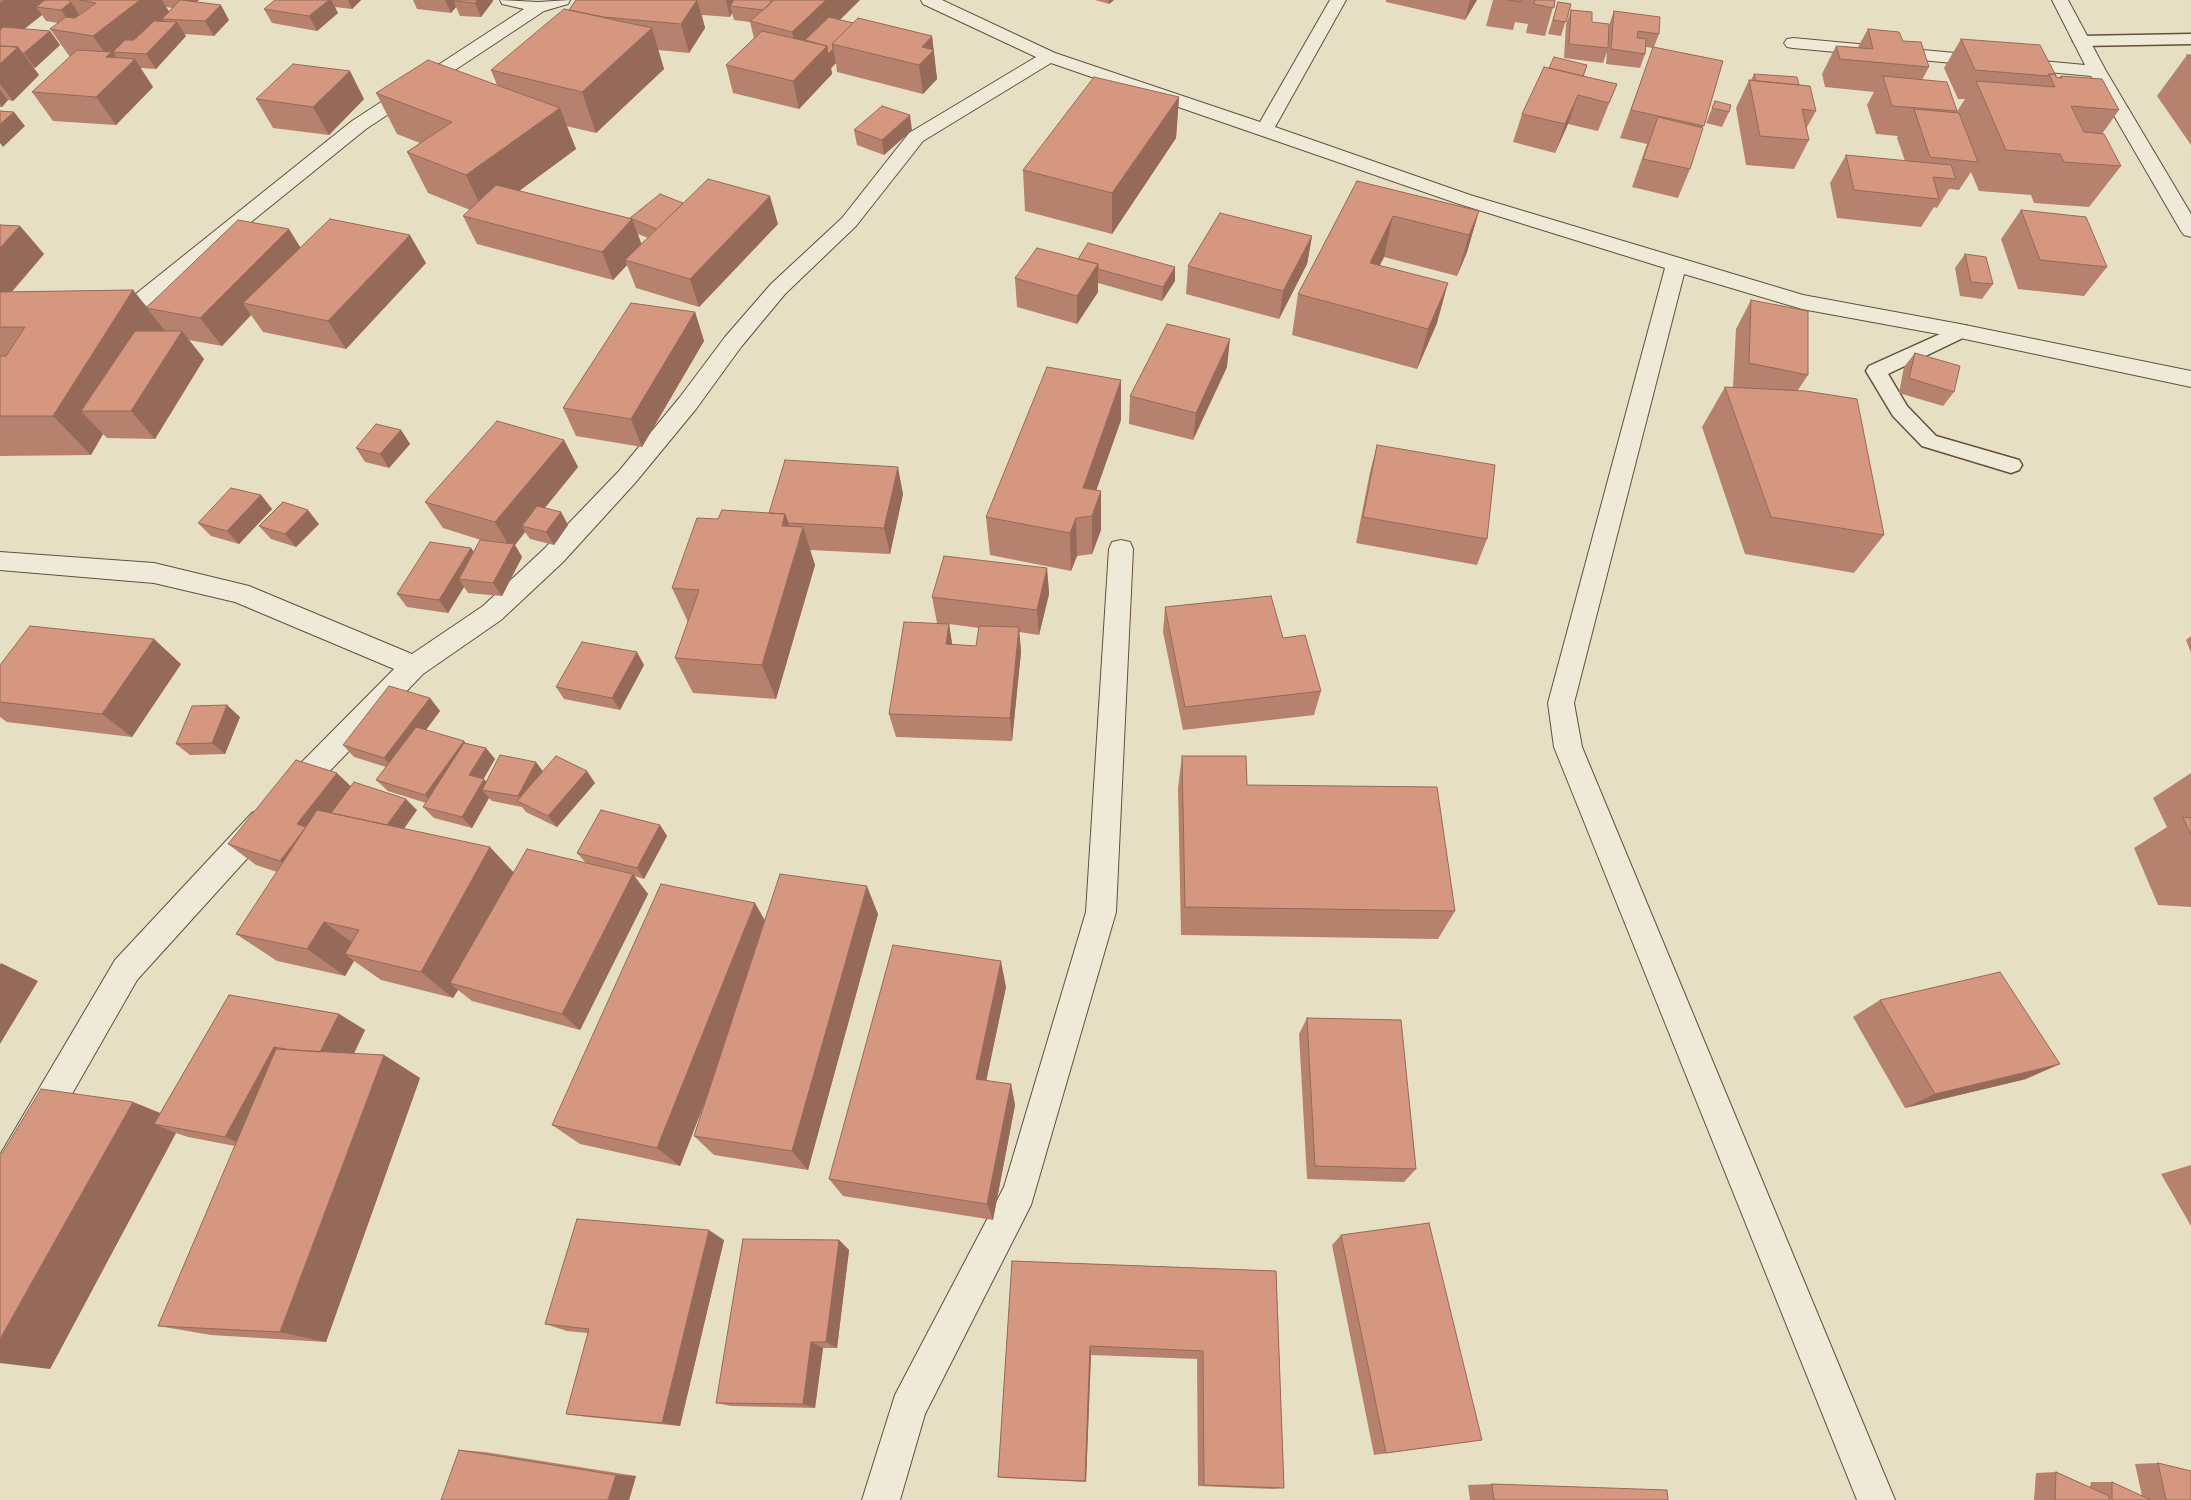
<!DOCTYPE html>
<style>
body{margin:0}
canvas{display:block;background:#e7dfc3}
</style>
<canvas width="2191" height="1500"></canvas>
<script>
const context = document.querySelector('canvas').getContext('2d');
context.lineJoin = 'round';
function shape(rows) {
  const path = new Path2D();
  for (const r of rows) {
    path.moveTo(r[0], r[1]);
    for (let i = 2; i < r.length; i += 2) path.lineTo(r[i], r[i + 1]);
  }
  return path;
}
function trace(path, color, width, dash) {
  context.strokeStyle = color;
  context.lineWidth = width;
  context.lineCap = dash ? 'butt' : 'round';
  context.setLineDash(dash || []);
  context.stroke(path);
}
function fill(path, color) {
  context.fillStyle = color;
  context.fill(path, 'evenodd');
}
const lane = shape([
 [2191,34,2191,44,2081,46,2073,41,2081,36,2191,34],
 [1960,325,1967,326,1970,331,1967,336,1888,374,1907,406,1936,436,2019,460,2022,465,2019,470,2011,473,1922,446,1893,416,1866,371,1869,366,1960,325]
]);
const street = shape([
 [500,0,538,2,570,0,568,4,544,11,366,129,136,315,108,322,100,320,97,315,100,310,122,305,352,121,524,9,502,4,500,0],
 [921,0,942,0,1055,53,1260,122,1330,0,1346,0,1275,127,1470,195,1803,295,1960,324,2191,371,2191,387,1960,338,1802,309,1684,274,1574,703,1582,747,1895,1500,1857,1500,1554,747,1548,703,1665,268,1456,203,1051,63,923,141,856,226,785,294,741,347,696,409,635,483,563,562,501,620,423,674,300,802,290,805,280,802,276,793,280,784,394,669,235,602,154,583,0,570,0,552,154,563,249,586,412,654,483,606,545,548,619,471,680,397,725,337,771,284,842,218,909,133,1036,57,923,4,921,0],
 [2052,0,2068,0,2106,71,2191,214,2191,237,2184,235,2181,231,2091,76,1793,48,1787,47,1784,43,1787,39,1793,38,2085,65,2052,0],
 [1121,540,1130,542,1133,549,1116,912,1031,1205,925,1414,900,1500,862,1500,895,1395,1004,1187,1086,912,1109,549,1112,542,1121,540],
 [262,809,272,813,276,822,272,831,137,980,12,1199,0,1204,0,1155,115,960,252,813,262,809]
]);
trace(lane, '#62503e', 3);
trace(street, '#62503e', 2);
fill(lane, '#efead8');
fill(street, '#efead8');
fill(shape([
 [0,0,199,0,196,2,229,20,214,36,184,34,186,36,156,69,140,68,153,87,116,125,53,121,32,92,70,57,50,29,58,23,46,21,42,15,24,29,50,31,60,45,35,68,33,67,39,75,13,101,8,100,2,107,0,107],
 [166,7,172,8,169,11],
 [275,0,361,0,352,9,335,7,338,13,317,31,272,23,264,9],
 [413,0,493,0,493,1,481,17,460,16,456,7,451,13,417,9],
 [576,0,860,0,840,20,853,23,932,36,937,79,923,94,837,72,836,63,831,68,832,74,799,109,733,93,726,65,754,38,750,22,734,20,732,13,730,17,702,15,705,28,689,53,658,50,664,69,596,133,566,126,576,149,519,191,630,218,683,203,778,224,699,307,636,288,627,265,613,280,477,244,463,216,470,210,428,193,407,152,420,143,397,134,376,93,497,85,491,70,569,10],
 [638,234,648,238,641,244],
 [1095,0,1114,0,1109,4],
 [1386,0,1477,0,1465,20,1386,2],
 [1493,0,1555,0,1545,36,1526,33,1528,24,1515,22,1513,30,1486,26],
 [1558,2,1571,4,1561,36,1548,34],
 [1571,10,1592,22,1609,34,1609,25,1614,11,1659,34,1654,47,1723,61,1690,169,1678,198,1632,187,1647,144,1620,138,1653,48,1646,47,1645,54,1640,68,1606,64,1607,52,1603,63,1564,58,1566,24],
 [1868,29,1903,41,1929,67,1922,80,1957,111,1956,113,1965,99,1958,99,1944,68,1961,39,2056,77,2060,77,2061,76,2119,110,2102,134,2121,166,2089,207,2034,203,2031,195,1979,191,1971,172,1959,190,1949,189,1937,208,1934,207,1921,227,1837,218,1830,183,1846,155,1905,161,1897,138,1898,136,1876,134,1867,105,1874,92,1825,87,1822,74,1836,46,1858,47],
 [2187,55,2191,55,2191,145,2157,96],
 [1587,65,1584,76,1617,84,1598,131,1568,124,1555,153,1513,142,1522,114,1549,68],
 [1754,74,1799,85,1816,111,1806,129,1809,140,1794,169,1746,165,1736,108,1749,80,1751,80],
 [1179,97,1176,138,1112,234,1025,211,1023,170],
 [256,99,364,99,329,135,273,128],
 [1715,101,1729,112,1722,127,1706,123],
 [854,130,912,130,884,155,857,145],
 [1357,181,1479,211,1467,252,1457,276,1384,257,1380,265,1437,323,1417,369,1292,335,1298,294],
 [2021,210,2107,267,2084,296,2018,289,2001,239],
 [0,225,20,226,44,254,12,292,133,290,147,307,301,247,426,263,346,349,263,332,251,315,222,346,189,340,204,359,155,439,107,438,103,434,91,455,0,456],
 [1312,236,1307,264,1279,319,1186,294,1188,266],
 [1965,254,1993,284,1982,299,1960,296,1955,268],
 [1078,259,1175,267,1175,281,1162,301,1098,283,1098,292,1077,324,1017,307,1015,278],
 [1751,300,1808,375,1798,390,1884,535,1854,573,1745,554,1702,427,1725,387,1733,387,1736,329],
 [695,312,704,341,642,447,576,436,563,408],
 [1915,353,1954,392,1943,406,1899,393,1904,367],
 [1227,367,1193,440,1129,424,1130,396],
 [1121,420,1096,490,1101,491,1101,530,1092,554,1077,556,1071,571,990,555,986,517],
 [401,430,410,444,389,468,365,462,356,448],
 [564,440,578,467,545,508,561,512,568,525,554,545,530,539,525,532,515,545,522,557,502,596,468,593,464,587,448,613,407,607,397,594,471,548,474,552,484,541,443,528,425,502],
 [1377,445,1487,539,1477,565,1356,543,1370,472],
 [903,494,890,554,810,550,815,565,776,699,693,693,675,658,688,622,672,588,718,519,769,513],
 [261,495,272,509,239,544,211,536,198,523],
 [319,524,296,547,271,539,259,526],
 [1047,568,1049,594,1039,635,1019,632,1021,652,1012,741,896,737,889,714,948,624,937,623,932,597],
 [949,624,979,628,976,646,952,645],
 [1165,607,1321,691,1314,715,1183,730,1163,632],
 [2191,636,2191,653,2186,640],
 [181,664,132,737,7,722,0,717,0,665],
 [644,665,620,710,564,699,556,687],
 [430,698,440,711,426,730,464,741,465,743,486,748,495,759,483,779,486,782,543,771,595,783,557,827,526,812,522,807,492,801,489,798,472,828,434,818,423,807,426,803,388,791,376,780,386,767,354,757,343,745],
 [240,717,225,754,190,755,176,744],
 [1182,756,1247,785,1455,911,1438,939,1181,935,1178,788],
 [2191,773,2191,907,2158,905,2134,848,2167,827,2153,798],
 [351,786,417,810,404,829,513,872,586,863,577,853,660,825,667,836,644,879,634,876,648,894,580,1030,472,1001,458,990,453,998,381,980,354,961,345,976,277,961,236,934,277,872,256,865,228,844],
 [878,914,808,1170,714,1155,694,1136,703,1107,680,1166,580,1144,552,1125,765,920],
 [1006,987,986,1081,1011,1084,1015,1105,993,1220,843,1196,829,1179],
 [229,995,339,1014,365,1030,354,1054,384,1055,420,1078,326,1342,211,1335,158,1326,235,1146,188,1137,176,1133,50,1369,133,1102,160,1113],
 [1880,1000,2026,1079,1905,1108,1853,1017],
 [1307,1018,1416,1169,1404,1182,1307,1179,1299,1034],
 [2191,1165,2191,1226,2161,1174],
 [1341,1235,1482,1440,1374,1455,1332,1245],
 [724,1240,680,1426,587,1417,566,1414,588,1333,567,1331,545,1324],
 [839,1240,849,1250,837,1348,823,1348,815,1408,731,1406,716,1403],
 [1012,1261,1276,1271,1284,1488,1273,1489,1198,1486,1197,1359,1091,1355,1086,1482,1004,1478,998,1477],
 [459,1450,485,1452,636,1476,629,1500],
 [2158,1463,2191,1500,2034,1500,2036,1473,2056,1472,2090,1487,2091,1482,2112,1482,2142,1496,2135,1464],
 [1492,1484,1668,1500,1470,1500,1468,1485]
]), '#b7826d');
fill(shape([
 [4,0,60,0,36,7,42,15,0,48,0,3],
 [140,0,162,0,172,17,162,19,164,23,113,52,118,60,135,59,153,87,116,125,96,97,107,56,93,36],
 [180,0,199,0,187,10],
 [329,0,331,0,338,13,317,31,309,16],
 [348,0,361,0,352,9],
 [445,0,463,0,454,1,456,7,451,13],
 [477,0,493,0,493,1,481,17,475,3],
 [697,0,705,28,689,53,681,24],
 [726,0,739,0,730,6,732,13,730,17],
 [826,0,860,0,798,60,792,32],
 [1109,0,1114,0,1109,4],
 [1470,0,1477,0,1465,20],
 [71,2,81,17,71,24,61,10],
 [221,5,229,20,214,36,205,21],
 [177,22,186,36,156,69,146,54],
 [652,28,664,69,596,133,582,92],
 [50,31,60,45,35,68,24,53],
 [932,36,937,79,923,94,919,65,922,47],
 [827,46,833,49,836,63,831,68,832,74,799,109,793,81],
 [18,47,39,75,13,101,0,84,0,64],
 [350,71,364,99,329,135,313,107],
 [0,90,8,100,2,107,0,104],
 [1578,95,1568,124,1555,153,1565,124],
 [1179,97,1176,138,1112,234,1112,193],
 [560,108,576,149,485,216,466,175],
 [14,112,25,126,3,147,0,143,0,124],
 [910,115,912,130,884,155,882,140],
 [770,196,778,224,699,307,690,279],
 [1479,211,1467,252,1457,276,1469,235],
 [1393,216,1384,257,1361,303,1370,263],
 [632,219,643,248,625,260,627,265,613,280,602,252],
 [20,226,44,254,0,305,0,248],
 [289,229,307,258,243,303,251,315,222,346,200,318],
 [410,235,426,263,346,349,328,321],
 [1312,236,1307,264,1279,319,1283,291],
 [1098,264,1098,292,1077,324,1077,296],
 [1175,267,1175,281,1162,301,1163,287],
 [1448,283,1437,323,1417,369,1428,329],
 [133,290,165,331,81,411,103,434,91,455,53,416],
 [695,312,704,341,642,447,631,419],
 [182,331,204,359,155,439,131,411],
 [1230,339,1227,367,1193,440,1196,413],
 [1121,380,1121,420,1087,517,1083,488],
 [401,430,410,444,389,468,380,454],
 [564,440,578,467,529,527,522,526,525,532,515,545,522,557,502,596,493,583,511,549,495,522],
 [898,467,903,494,890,554,884,528],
 [1101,491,1101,530,1092,554,1092,516],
 [261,495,272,509,239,544,227,531],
 [308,510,319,524,296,547,285,534],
 [561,512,568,525,554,545,546,532],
 [785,514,797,550,803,527,815,565,776,699,762,665,782,526],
 [1076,518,1077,556,1071,571,1070,533],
 [471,548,479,561,459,579,464,587,448,613,439,600],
 [1047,568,1049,594,1039,635,1037,610],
 [949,624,953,649,946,644],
 [1019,627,1021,652,1012,741,1010,718],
 [154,639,181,664,132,737,102,714],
 [637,652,644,665,620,710,612,698],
 [430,698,440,711,396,770,384,758],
 [227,705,240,717,225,754,212,743],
 [464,741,473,753,436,806,425,795],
 [486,748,495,759,479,787,469,775],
 [536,762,545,774,524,804,518,796],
 [587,771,595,783,557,827,548,816],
 [337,773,360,795,307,881,280,861,297,824],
 [484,779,494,791,482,790,489,798,472,828,462,817],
 [406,799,417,810,389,849,378,838],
 [660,825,667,836,644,879,637,868],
 [490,847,518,877,450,983,458,990,453,998,421,972],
 [633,874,648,894,580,1030,562,1014],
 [867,886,878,914,808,1170,792,1151],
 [755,903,771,931,680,1166,657,1148],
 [324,922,361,949,345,954,354,961,345,976,307,949],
 [1001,961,1006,987,982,1101,976,1079],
 [1,963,38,981,0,1044,0,965],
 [339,1014,365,1030,345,1070,318,1055],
 [274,1047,303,1063,257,1150,225,1137],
 [384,1055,420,1078,326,1342,280,1332],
 [2060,1064,2026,1079,1905,1108,1935,1094],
 [1011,1084,1015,1105,993,1220,987,1204],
 [133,1102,182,1122,154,1124,176,1133,50,1369,0,1363,0,1339],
 [709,1230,724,1240,680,1426,662,1423],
 [839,1240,849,1250,837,1348,826,1342],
 [811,1342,823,1348,815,1408,803,1404],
 [1090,1346,1091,1355,1086,1482,1085,1481],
 [616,1475,636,1476,629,1500,608,1500]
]), '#956a59');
const building = shape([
 [45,0,69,0,71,2,61,10,36,7,45,0],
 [80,0,140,0,93,36,50,29,66,17,75,18,96,3,80,0],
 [180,0,181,0,221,5,205,21,162,19,180,0],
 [275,0,329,0,309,16,264,9,275,0],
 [455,0,477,0,475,3,454,1,455,0],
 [576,0,697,0,681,24,604,17,569,10,576,0],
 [734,0,772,0,769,5,763,10,730,6,734,0],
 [774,0,826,0,792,32,750,21,774,0],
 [1508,0,1521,0,1521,2,1508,0],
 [1535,0,1555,0,1554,8,1534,4,1535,0],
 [1558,2,1571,4,1566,22,1553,20,1558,2],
 [564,9,652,28,582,92,491,70,564,9],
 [1571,10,1592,12,1592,22,1609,24,1608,48,1569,44,1571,10],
 [1614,11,1660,17,1659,34,1638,31,1637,38,1646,39,1645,54,1611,49,1614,11],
 [829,17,853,23,832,44,833,49,828,54,827,46,805,40,829,17],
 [858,18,932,36,922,47,934,50,919,65,832,44,858,18],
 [154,21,177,22,146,54,113,52,125,40,134,40,154,21],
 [3,27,50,31,24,53,22,53,18,47,0,46,0,30,3,27],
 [1868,29,1899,32,1903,41,1921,42,1929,67,1840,59,1836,46,1873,49,1868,29],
 [762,31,827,46,793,81,726,65,762,31],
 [1961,39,2040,45,2056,76,2055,74,2049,74,2048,76,1975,70,1961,39],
 [0,46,18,47,0,64,0,46],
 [1653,47,1723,61,1704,126,1631,110,1653,47],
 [77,50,112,52,106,57,135,59,96,97,32,92,77,50],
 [2187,55,2191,55,2191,59,2187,55],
 [1554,57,1587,65,1583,76,1549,68,1554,57],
 [428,60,560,108,466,175,407,152,452,122,376,93,428,60],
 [293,64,350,71,313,107,256,99,293,64],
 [1544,67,1617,84,1609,103,1578,95,1565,124,1522,114,1544,67],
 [1754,74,1797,77,1799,85,1756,81,1754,74],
 [2049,74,2055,74,2056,77,2062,78,2061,76,2102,79,2119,110,2071,106,2084,132,2104,134,2121,166,2064,162,2060,154,2006,150,1976,81,2055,87,2049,74],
 [1883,76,1947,82,1957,111,1892,106,1883,76],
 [1094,77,1179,97,1112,193,1023,170,1094,77],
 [1749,80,1810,86,1816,111,1802,109,1809,140,1760,136,1749,80],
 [1715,101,1731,105,1729,112,1712,108,1715,101],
 [882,106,910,115,882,140,854,130,882,106],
 [1914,109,1959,113,1978,162,1930,157,1914,109],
 [0,111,14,112,0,124,0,111],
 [1658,117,1703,128,1690,169,1643,159,1658,117],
 [1846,155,1951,165,1956,179,1933,177,1939,199,1854,190,1846,155],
 [708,179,770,196,690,279,625,260,708,179],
 [1357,181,1479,211,1469,235,1393,216,1370,263,1448,283,1428,329,1298,294,1357,181],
 [496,185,632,219,602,252,463,216,496,185],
 [660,194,683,203,657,229,630,218,660,194],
 [2021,210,2086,217,2107,267,2040,260,2021,210],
 [1220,213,1312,236,1283,291,1188,266,1220,213],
 [330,219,410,235,328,321,243,303,330,219],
 [238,220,289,229,200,318,146,308,238,220],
 [0,225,20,226,0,248,0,225],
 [1088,243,1175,267,1163,287,1098,269,1098,264,1078,259,1088,243],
 [1037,248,1098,264,1077,296,1015,278,1037,248],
 [1965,254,1986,257,1993,284,1971,282,1965,254],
 [133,290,53,416,0,416,0,356,6,356,25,327,0,327,0,292,133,290],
 [1751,300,1808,311,1808,375,1749,363,1751,300],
 [631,303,695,312,631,419,563,408,631,303],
 [1167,324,1230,339,1196,413,1130,396,1167,324],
 [135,331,182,331,131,411,81,411,135,331],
 [1915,353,1960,366,1954,392,1909,378,1915,353],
 [1047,367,1121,380,1083,488,1101,491,1092,516,1076,518,1070,533,986,517,1047,367],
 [1725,387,1805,391,1857,399,1884,535,1771,517,1725,387],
 [497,421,564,440,495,522,425,502,497,421],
 [376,424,401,430,380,454,356,448,376,424],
 [1377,445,1495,465,1487,539,1363,517,1377,445],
 [785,460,898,467,884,528,788,523,785,514,769,513,785,460],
 [231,488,261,495,227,531,198,523,231,488],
 [283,502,308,510,285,534,259,526,283,502],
 [537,506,561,512,546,532,522,526,537,506],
 [722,510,785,514,782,526,803,527,762,665,675,658,699,590,672,588,697,518,718,519,722,510],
 [480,540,514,544,493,583,459,579,480,540],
 [430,542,471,548,439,600,397,594,430,542],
 [944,556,1047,568,1037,610,932,597,944,556],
 [1271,596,1283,638,1305,635,1321,691,1185,707,1165,607,1271,596],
 [904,622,949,624,946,644,976,646,979,626,1019,627,1010,718,889,714,904,622],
 [30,626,154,639,102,714,0,702,0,665,30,626],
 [582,642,637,652,612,698,556,687,582,642],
 [389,686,430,698,384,758,343,745,389,686],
 [227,705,212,743,176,744,192,706,227,705],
 [416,727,464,741,425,795,376,780,416,727],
 [464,743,486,748,469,775,484,779,462,817,423,807,464,743],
 [500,755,536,762,518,796,482,790,500,755],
 [556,756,587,771,548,816,517,801,556,756],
 [1182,756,1246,756,1247,785,1437,787,1455,911,1185,907,1182,756],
 [296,760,337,773,297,824,306,827,280,861,228,844,296,760],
 [354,782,406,799,387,825,331,813,354,782],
 [317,810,490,847,421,972,345,954,359,930,324,922,307,949,236,934,317,810],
 [601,810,660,825,637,868,577,853,601,810],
 [2183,817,2191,818,2191,835,2183,817],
 [527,849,633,874,562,1014,450,983,527,849],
 [780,874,867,886,792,1151,694,1136,780,874],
 [661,884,755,903,657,1148,552,1125,661,884],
 [893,945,1001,961,976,1079,1011,1084,987,1204,829,1179,893,945],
 [2000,972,2060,1064,1935,1094,1880,1000,2000,972],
 [229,995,339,1014,320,1052,292,1050,274,1047,225,1137,154,1124,229,995],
 [1307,1018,1401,1020,1416,1169,1315,1166,1307,1018],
 [276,1049,384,1055,280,1332,158,1326,276,1049],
 [41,1089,133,1102,0,1339,0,1157,41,1089],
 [577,1219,709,1230,662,1423,566,1414,589,1329,545,1324,577,1219],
 [1429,1223,1482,1440,1386,1453,1341,1235,1429,1223],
 [743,1239,839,1240,826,1342,811,1342,803,1404,716,1403,743,1239],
 [1012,1261,1276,1271,1284,1488,1204,1485,1203,1351,1090,1346,1085,1481,998,1477,1012,1261],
 [459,1450,616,1475,608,1500,441,1500,459,1450],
 [2158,1463,2191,1471,2191,1500,2166,1500,2158,1463],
 [2056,1472,2109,1496,2109,1500,2055,1500,2056,1472],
 [2112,1482,2151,1500,2112,1500,2112,1482],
 [1492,1484,1667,1490,1668,1500,1494,1500,1492,1484]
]);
fill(building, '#d5977f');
trace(building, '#956a59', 1);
</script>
